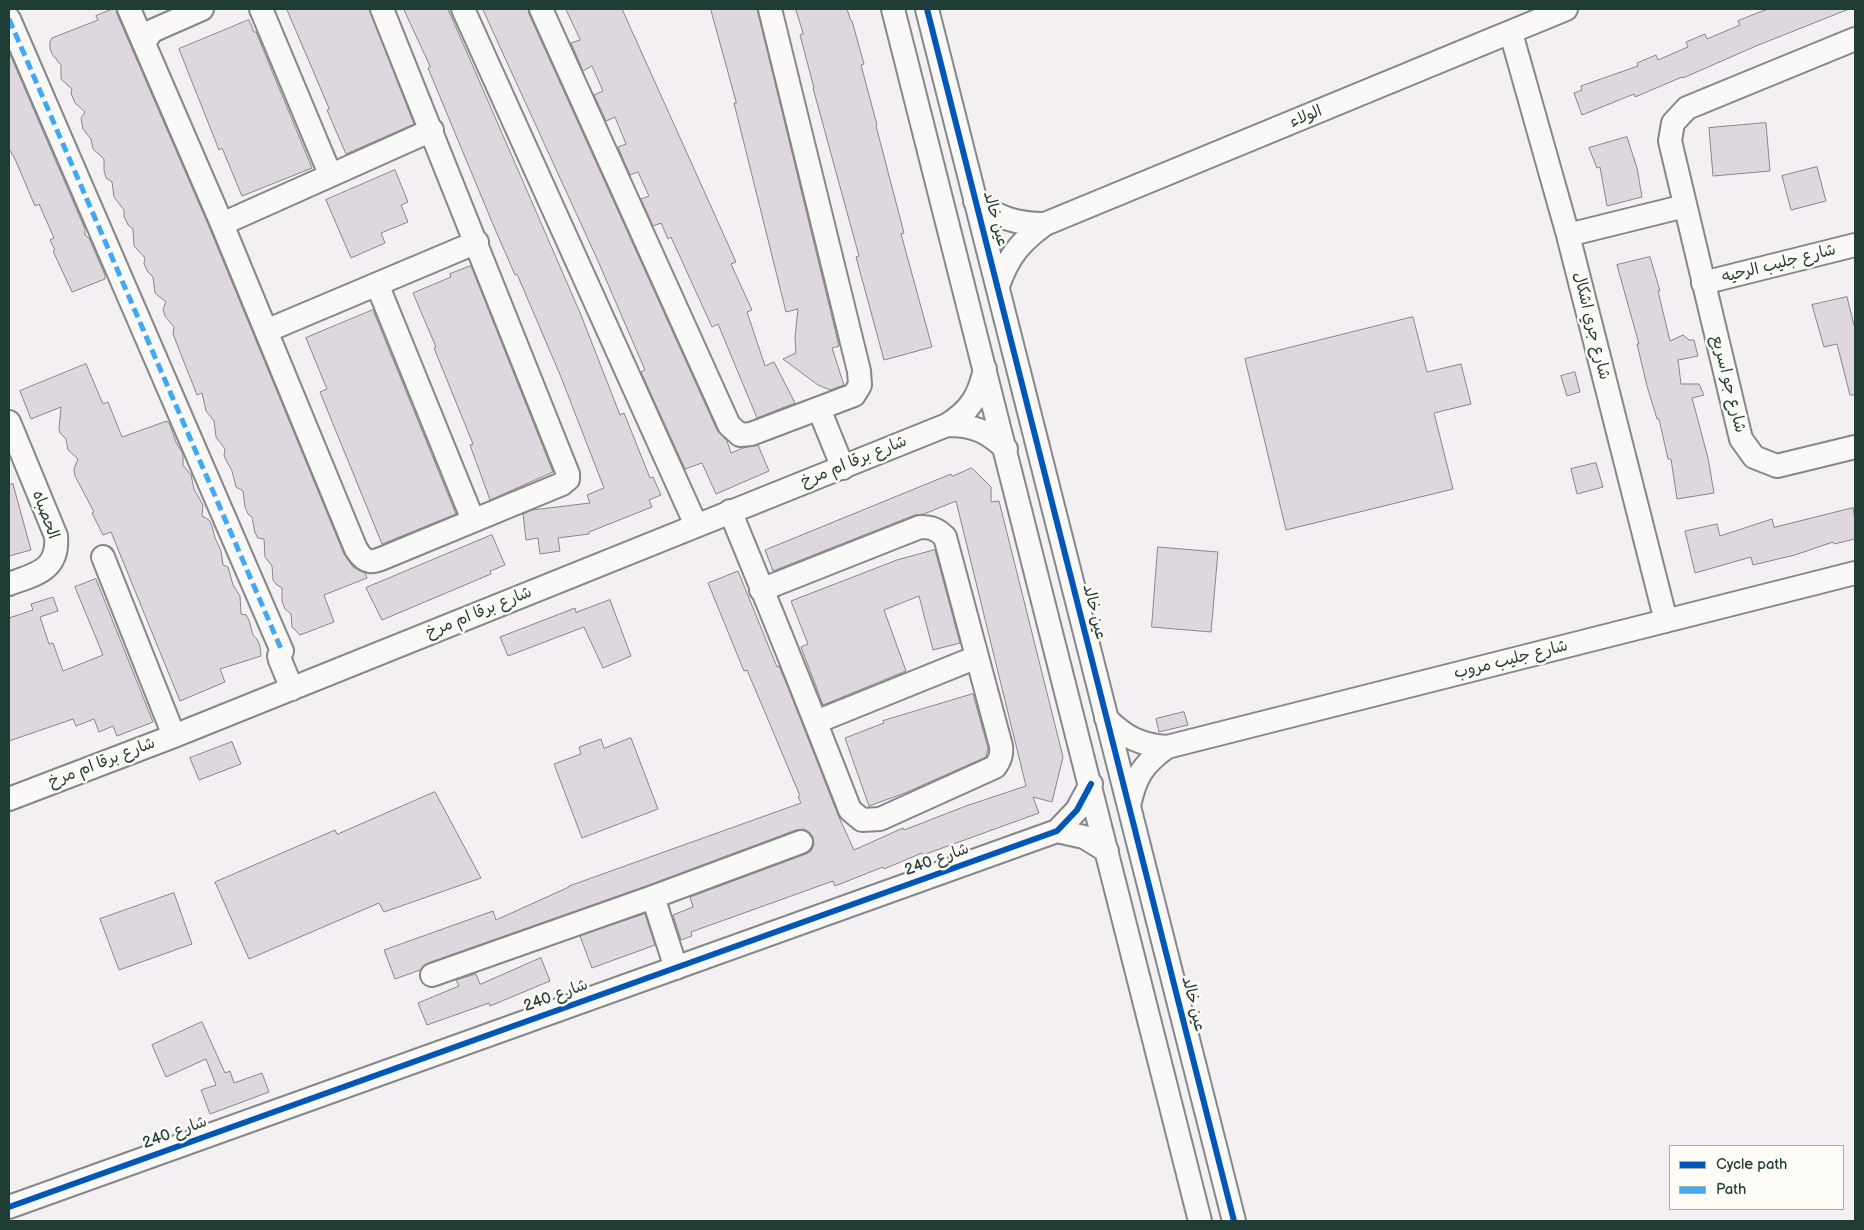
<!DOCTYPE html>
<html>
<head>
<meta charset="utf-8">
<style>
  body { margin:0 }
  #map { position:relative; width:1864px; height:1230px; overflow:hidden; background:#f3eff2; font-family:"Balsamiq Sans",sans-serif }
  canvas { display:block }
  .frame { position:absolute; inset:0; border:10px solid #1f3d34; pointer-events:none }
  .legend { position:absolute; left:1669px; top:1145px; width:175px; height:65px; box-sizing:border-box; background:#fdfcf7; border:1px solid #a4b0a9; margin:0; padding:6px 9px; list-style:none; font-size:15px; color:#1f3d34 }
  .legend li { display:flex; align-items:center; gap:10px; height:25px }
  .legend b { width:25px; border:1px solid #a4b0a9 }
</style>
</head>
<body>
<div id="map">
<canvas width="1864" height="1230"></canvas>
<div class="frame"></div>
<ul class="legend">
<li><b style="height:6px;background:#0057b8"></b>Cycle path</li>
<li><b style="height:6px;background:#3fa9f5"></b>Path</li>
</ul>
</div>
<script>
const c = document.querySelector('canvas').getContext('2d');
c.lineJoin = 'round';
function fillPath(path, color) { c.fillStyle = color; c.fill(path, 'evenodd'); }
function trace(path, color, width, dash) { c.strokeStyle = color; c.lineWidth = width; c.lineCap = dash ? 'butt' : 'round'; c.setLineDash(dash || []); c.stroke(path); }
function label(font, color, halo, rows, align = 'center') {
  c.font = font + ' "Balsamiq Sans","Playpen Sans Arabic",sans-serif'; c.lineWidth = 5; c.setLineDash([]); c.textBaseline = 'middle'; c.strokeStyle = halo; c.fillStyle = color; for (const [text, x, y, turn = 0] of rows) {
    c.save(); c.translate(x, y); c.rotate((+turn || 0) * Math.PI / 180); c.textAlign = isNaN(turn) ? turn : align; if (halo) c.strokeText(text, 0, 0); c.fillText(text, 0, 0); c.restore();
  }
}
const building = new Path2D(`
  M113 9H116L117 14 210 229 344 554 353 567 365 573 367 578 324 595 334 622 300 635 292 627 291 614 285 609 282 601V588L277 585 273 580 272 566 265 557 264 539 258 538 255 533 252 517 248 514 245 507 243 491 236 487 232 471 224 456 225 449 216 437 214 421 206 411 202 393 197 395 173 334 174 327 165 316 163 309 166 302 155 293 153 277 148 272 144 264 145 258 134 246 133 229 128 225 124 216V210L114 197 112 182 106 178 104 170V159L93 149 91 139 83 129 81 118 85 112 75 103 71 93 72 89 61 79V65L52 54 50 48V42L52 38 98 20 96 16Z
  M287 9H369L414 124 346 154 327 110 329 109Z
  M404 9H448L581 315 620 415 624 413 650 478 653 477 661 495 649 500 652 507 589 532V534L558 538 560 551 540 554 538 538 526 540 523 514 532 510 590 503 587 495 604 488 561 377 517 274 515 275 492 222 428 68 430 67Z
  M483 9H528L529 14 717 430 727 441 731 453 743 448 758 445 769 471 716 494 702 463 685 469 641 372 645 370 598 261Z
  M566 9H622L736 262 731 264 752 310 747 312 765 366 774 362 795 403 757 418 718 324 712 327 671 237 668 239 661 223 653 226 641 199 649 196 638 172 630 175 618 147 626 144 615 117 606 121 594 95 603 91 592 66 583 71 571 43 580 40Z
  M711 9H757L839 346 832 348 844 385 830 390 818 385 783 359 796 353 795 337 798 309 786 312 734 103H736Z
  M796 9H847L851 21H852L864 64 861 65 877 125 876 126 904 233 901 234 932 347 884 360 856 257 859 256 813 88H814L800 35 803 34Z
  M1768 9H1849L1756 46 1683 78 1682 77 1635 97 1634 94 1582 115 1574 93 1582 90 1581 86 1638 66 1637 63 1656 55 1658 60 1688 47 1686 42 1705 34 1707 39 1740 25 1738 21Z
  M249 20 254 32H256L312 168 242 196 222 148 219 150 179 49Z
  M9 52 85 229V235L89 238 105 275V279L72 292 53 251 55 250 50 240 54 238 39 204 35 206 15 159 9 149Z
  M1766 123 1770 171 1713 176 1709 128Z
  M1627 137 1637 168 1642 197 1607 206 1600 167 1597 168 1589 148Z
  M1817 167 1826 201 1791 210 1782 176Z
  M395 170 408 202 401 205 408 222 381 233 385 243 351 258 326 200Z
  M1650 257 1660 291H1658L1670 341 1683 335 1689 340H1694L1698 356 1678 360 1681 384H1699L1704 395 1692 398 1708 458 1714 493 1677 499 1671 459H1668L1659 419H1657L1647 386 1637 344H1639L1617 265Z
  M471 266 553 472 490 500 470 445 473 444 434 348 436 347 413 293 451 277 450 274Z
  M1847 297 1855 329V395H1850L1837 344 1824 347 1812 305Z
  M373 310 456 514 382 544 320 392 327 389 306 338Z
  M1413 317 1427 372 1461 364 1471 404 1434 413 1453 489 1286 530 1245 359Z
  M86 364 103 404 108 402 122 437 167 421 170 425 176 442 183 454V465L191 475 194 489 203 505 202 516 209 520 212 526 215 538 221 551 223 565 228 567 233 585 240 596 241 614 246 615 249 620 253 635 257 639 260 646 261 656 220 669 225 682 180 701 111 532 103 535 92 513 94 512 75 476 74 469 78 459 68 450 66 439 60 433 59 429 61 407 31 419 20 391Z
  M1575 372 1580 392 1567 396 1561 376Z
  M1596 463 1603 487 1577 494 1571 469Z
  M972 468 991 487V502L999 501 1063 757 1052 802 1033 797 1039 813 923 855 922 853 884 869 883 867 835 886 833 881 691 932 692 936 681 940 673 915 693 907 690 897 806 854 811 851 814 845 813 837 809 832 804 829 796 830 649 885 428 963 420 970 395 979 384 950 493 911 496 920 569 887V886L801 803 798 797 800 796 772 729 747 670 744 671 708 583 738 571 777 667 779 666 789 690 838 815 854 850 903 828 904 830 966 806 1026 786 956 501 924 514 915 515 773 571 765 550 951 474 952 476Z
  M13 484 31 550 9 556V485Z
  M1853 508 1855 519V539L1834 544 1833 542 1795 555 1753 565 1751 557 1695 573 1685 531 1717 524 1720 536 1772 519 1774 527Z
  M492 535 505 565 490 571 491 574 382 620 366 588Z
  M1158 547 1218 552 1211 632 1152 627Z
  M935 550 960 643 933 650 919 596 884 610 906 671 823 705 801 647 808 644 791 601 897 560Z
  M96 579 153 722 117 736 113 726 99 732 94 719 76 726 73 719 9 741V618L33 610 31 604 53 597 58 611 40 617 49 644 53 643 63 671 103 655 75 587Z
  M610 600 631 656 603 668 584 627 508 656 500 637 575 608 576 612Z
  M973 694 988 748 986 757 905 793 869 806 845 738 884 723 883 721Z
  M1184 712 1188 725 1159 732 1156 719Z
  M631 738 658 809 582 838 554 764 581 754 579 747 601 739 604 748Z
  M232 742 241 764 199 780 190 758Z
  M435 792 481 878 384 912 379 903 249 959 215 882 335 830 337 834Z
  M174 893 192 944 119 970 100 919Z
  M645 914 655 945 592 968 580 936Z
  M541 958 550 981 490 1006 489 1003 427 1025 418 1003 459 986 456 980 476 974 480 984Z
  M202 1022 225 1073 230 1071 234 1083 262 1073 269 1092 210 1114 201 1090 216 1085 206 1059 166 1077 152 1045Z`);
fillPath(building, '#ded7e0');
trace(building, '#848887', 1);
const minor = new Path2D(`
  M129 9 222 224 356 549C366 565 372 563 388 556L562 484 568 479V474L382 9
  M261 9 330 174
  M463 9 696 525
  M541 9 729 425 740 435 751 434 854 395 860 385 859 371 770 9
  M893 9 1200 1221
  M927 9 1234 1221
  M9 19 282 651 279 656 280 660 292 689
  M1511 33 1568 235 1666 621
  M1855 39 1687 108 1673 123 1670 141 1741 439 1754 457 1777 466 1855 447
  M145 41 152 31 202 9
  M975 201C999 218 1016 224 1045 224
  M222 224 432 130
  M1568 235 1685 206
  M1703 283 1855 245
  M377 284 473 520
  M998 286C1008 257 1020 242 1045 224L1566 9
  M266 331 477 242
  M819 409 843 468
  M9 422 56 536C59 571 35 574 9 584
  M947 425C974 425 987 431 1006 449
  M730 511C771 610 811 710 850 810L862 820 880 819 995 767C1000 760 1002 755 1001 746L945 537C937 529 931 527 920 527L761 590
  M103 557 174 736
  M1106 718C1124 737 1141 745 1167 747L1855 573
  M816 722 977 657
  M9 799 174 736 947 425C971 410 979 396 985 369
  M1129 806C1135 777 1143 764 1167 747
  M1057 831 1084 837 1107 851
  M653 897 801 842
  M432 975 653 897 676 968
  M9 1207 1057 831 1077 810 1091 784`);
trace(minor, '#848887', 26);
trace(minor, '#faf9f8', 22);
trace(new Path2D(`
  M9 19 282 651`), '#3fa9f5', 5, [10, 5]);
trace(new Path2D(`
  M927 9 1234 1221
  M9 1207 1057 831 1077 810 1091 784`), '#0057b8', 6);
label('16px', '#1f3d34', '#fdfcf7', [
  ["الولاء",1306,117,-22],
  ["عين خالد",995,219,75],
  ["شارع جليب الرحيه",1779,264,-14],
  ["شارع جري اشكال",1591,326,76],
  ["شارع جو اسريع",1728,384,76],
  ["شارع برقا ام مرخ",854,462,-22],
  ["الحصباه",45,515,70],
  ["عين خالد",1094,612,76],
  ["شارع برقا ام مرخ",479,613,-22],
  ["شارع جليب مروب",1511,660,-14],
  ["شارع برقا ام مرخ",102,763,-21],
  ["شارع 240",937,860,-20],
  ["شارع 240",556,996,-20],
  ["عين خالد",1193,1004,76],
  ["شارع 240",175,1133,-20]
]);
</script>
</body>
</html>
